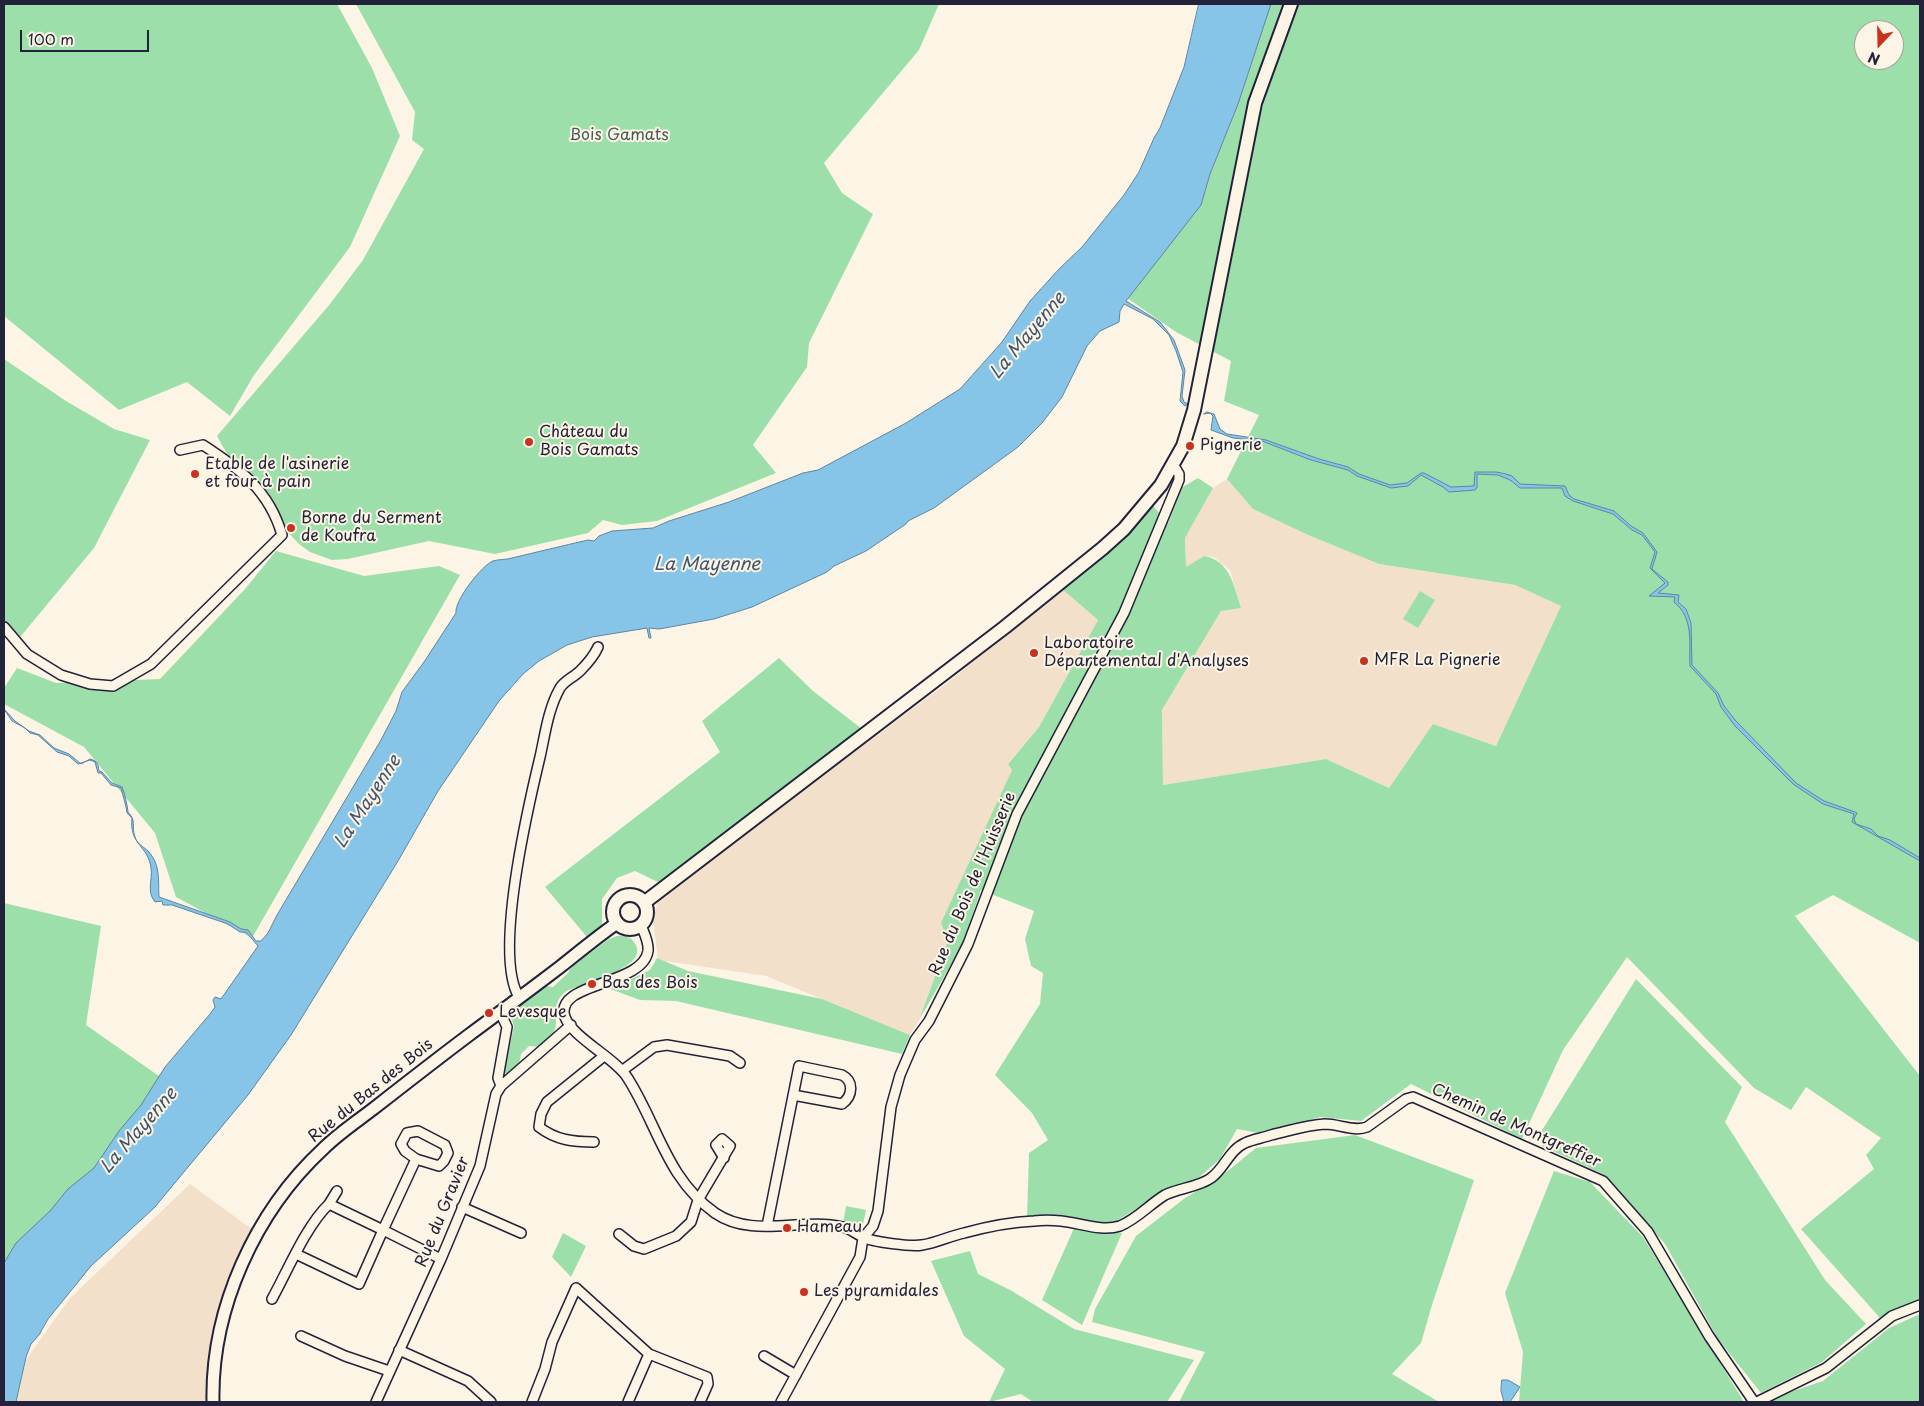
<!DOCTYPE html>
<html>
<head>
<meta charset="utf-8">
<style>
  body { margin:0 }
  #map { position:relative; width:1924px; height:1406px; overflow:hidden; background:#fcf5e5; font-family:"Playpen Sans",sans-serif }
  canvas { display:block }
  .frame { position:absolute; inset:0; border:5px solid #22223b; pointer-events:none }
  .north { position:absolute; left:1854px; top:20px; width:50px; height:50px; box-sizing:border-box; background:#fcf5e5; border:1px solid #a5a1a1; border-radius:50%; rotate:201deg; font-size:14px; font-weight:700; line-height:20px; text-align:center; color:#22223b }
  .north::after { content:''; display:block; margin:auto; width:18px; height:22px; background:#c8321e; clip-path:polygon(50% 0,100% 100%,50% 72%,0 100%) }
  .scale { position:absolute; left:20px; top:30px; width:129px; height:22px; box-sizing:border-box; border:2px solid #22223b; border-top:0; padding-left:6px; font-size:15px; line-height:18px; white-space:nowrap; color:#22223b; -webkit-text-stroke:4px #fcf5e5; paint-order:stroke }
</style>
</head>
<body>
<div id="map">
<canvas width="1924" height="1406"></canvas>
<div class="frame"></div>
<div class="north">N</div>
<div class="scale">100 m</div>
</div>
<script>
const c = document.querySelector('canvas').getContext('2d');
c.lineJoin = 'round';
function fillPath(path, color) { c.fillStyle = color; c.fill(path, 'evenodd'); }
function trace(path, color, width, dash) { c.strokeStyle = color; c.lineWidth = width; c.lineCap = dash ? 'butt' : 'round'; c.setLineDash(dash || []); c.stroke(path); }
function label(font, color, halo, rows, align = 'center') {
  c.font = font + ' "Playpen Sans",sans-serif'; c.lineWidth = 4; c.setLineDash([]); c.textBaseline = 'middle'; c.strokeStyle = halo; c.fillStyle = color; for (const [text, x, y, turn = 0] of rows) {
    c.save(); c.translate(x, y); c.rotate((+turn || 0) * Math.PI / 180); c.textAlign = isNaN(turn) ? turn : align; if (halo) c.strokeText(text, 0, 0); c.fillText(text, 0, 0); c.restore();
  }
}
fillPath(new Path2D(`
  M1227 479 1253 509 1308 535 1379 564 1515 585 1561 606 1496 746 1433 724 1389 788 1326 759 1163 785 1162 710 1221 611 1241 608 1230 570 1214 557 1204 556 1186 568 1185 538 1213 488Z
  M1062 589 1098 620 1039 727 1008 763 1012 770 919 1020 910 1035 766 976 658 960 653 920 658 899 947 683Z
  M190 1184 253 1230 230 1297 210 1402H17L25 1361 70 1298Z`), '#f3e0cb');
fillPath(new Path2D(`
  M4 4H337L372 68 400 136 350 247 254 375 230 416 187 382 119 410 4 316Z
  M356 4H939L919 50 824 163 842 193 873 214 809 343 807 367 753 445 776 473 657 521 622 525 603 520 588 533 495 554 429 541 348 559 332 560 310 552 299 544 286 530 264 489 250 473 227 454 217 436 330 304 363 260 424 149 412 140 415 112Z
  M1271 4H1920V943L1833 895 1795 916 1920 1076V1300L1880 1318 1801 1229 1874 1169 1866 1155 1881 1138 1806 1087 1791 1110 1754 1088 1627 957 1563 1050 1522 1139 1411 1084 1361 1121 1320 1117 1264 1134 1237 1129 1220 1159 1197 1179 1167 1189 1112 1224 1027 1218 1029 1153 1048 1140 1032 1113 995 1075 1040 1004 1043 973 1031 966 1025 939 1034 911 981 890 961 947 919 1020 948 941 941 923 1012 770 1008 764 1039 727 1098 620 1062 589 1153 506 1168 523 1181 488 1198 478 1213 488 1185 538 1186 567 1204 556C1230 560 1234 586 1241 608L1221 611 1162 710 1163 785 1326 759 1389 788 1433 724 1496 746 1561 606 1515 585 1379 564 1308 535 1253 509 1227 479 1259 415 1224 401 1231 361 1176 332 1127 298 1201 205 1210 174 1238 104ZM1864 30H1894V60H1864Z
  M4 359 66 401 114 429 150 440 94 548 16 642 4 622Z
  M276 551 364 576 439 566 460 575 252 938 176 897 155 833 84 747 4 704V688L17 668 56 683 160 679 245 589Z
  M1420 591 1435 600 1418 628 1403 619Z
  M779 658 813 691 862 729 662 884 635 871 617 878 602 899V927L587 937 545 887 720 752 702 721Z
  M4 903 101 926 86 1025 166 1081 89 1183 4 1261Z
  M617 936C624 936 630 936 634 942 654 969 576 983 564 993 550 1006 559 1017 555 1029 553 1036 545 1042 540 1047L529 1046 521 1054 519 1065 506 1074 504 1072 514 1026 510 1014 546 986 553 987 568 973 571 967 609 939Z
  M657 958 688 971 822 999 910 1035 902 1054 676 1001 640 1000 610 989 650 970Z
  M1636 979 1742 1087 1725 1122 1825 1280 1866 1324 1822 1362 1761 1393 1718 1339 1665 1244 1605 1175 1542 1146 1541 1132Z
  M1355 1135 1474 1180 1432 1305 1421 1343 1392 1374 1439 1402H1179L1205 1352 1092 1322 1095 1309 1136 1236 1185 1198 1219 1178 1256 1148Z
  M1554 1171 1590 1182 1643 1237 1744 1402H1519L1523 1352 1505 1293Z
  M846 1206 866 1210 862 1229 843 1224Z
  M1075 1226 1122 1233 1082 1325 1042 1300Z
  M563 1233 586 1246 571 1277 552 1257Z
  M970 1251 978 1274 1012 1291 1074 1329 1194 1360 1167 1402H1033L1021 1394 989 1402 1005 1369 964 1336 931 1261Z
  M1920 1314V1402H1761L1823 1381 1889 1328Z`), '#9ddfaa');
const water = new Path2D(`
  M1199 4H1271L1238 104 1210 174 1201 205 1126 301 1160 322 1174 340 1185 370 1182 396 1184 402 1188 404 1185 406 1180 401 1183 372 1176 351 1169 335 1153 319 1124 304 1120 311 1119 322 1100 331 1087 346 1062 397 1042 423 1018 447 934 508 908 521 906 524 866 551 834 566 827 572 752 607 714 619 659 629 649 628 651 638H649L647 628 592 637 567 645 539 661 523 674 499 701 438 791 398 861 291 1035 248 1095 154 1208 91 1266 48 1319 39 1335 31 1344 26 1357 16 1402H4V1263L16 1243 50 1211 68 1189 94 1168 119 1131 141 1105 165 1067 210 1014 215 1007 213 1000 215 997 221 999 258 946 246 932H240L228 924 172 905H163L162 901 155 902C146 891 153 880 151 868 148 845 129 845 132 818L127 813C126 804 123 797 121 788L111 785 101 773H98L95 762 90 760 78 764 69 756 57 752 38 735 30 733 25 728 12 721 4 709 15 721 29 731 40 735 54 748 69 754 81 764 90 759C98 761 98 764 99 771L102 772 112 783 122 787C125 795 127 803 128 812 137 821 131 826 135 837 137 844 144 847 148 851 161 865 158 880 159 897L230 922 241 929 248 930 256 941H261L268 933 277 915 381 740 396 711 402 692 424 662 456 613C454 601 482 565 493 561 499 559 506 560 512 558 537 552 562 546 588 540L594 541 599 536 612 531 653 528 669 521 729 502 803 473 818 470 906 423 960 389 1002 342 1030 301 1059 269 1082 247 1124 195 1139 172 1154 138 1160 128 1184 67Z
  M1207 412 1214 414 1220 429 1227 434 1266 440 1319 459 1348 467 1359 474 1390 485 1407 483 1421 473H1424L1451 487 1474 486 1475 472H1496L1506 474 1512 476 1520 484 1565 486 1569 495 1574 499 1614 511 1631 526 1643 533 1657 552 1652 569 1668 582V585L1658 593 1679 595 1678 602 1686 609 1691 623 1692 665 1718 693 1724 706 1736 721 1796 783 1824 801 1855 812 1857 813 1854 819 1856 824 1871 829 1878 836 1890 840 1920 858V861L1852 822 1854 814 1823 804 1793 784 1735 726 1721 707 1716 694 1690 666C1689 642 1694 618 1674 602L1675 597 1649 596 1665 583 1650 568 1655 552 1642 535 1632 530 1613 514 1573 501 1565 496 1562 488H1520L1510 480 1498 475 1477 474V488L1475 490 1449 492 1443 487 1421 475 1408 486 1391 488 1357 476 1348 470 1311 460 1262 441 1233 438 1211 430 1213 416 1210 413 1204 414Z
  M1502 1380H1508L1520 1387 1510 1402H1504L1501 1391Z`);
fillPath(water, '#86c5e7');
trace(water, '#5e84a2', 1);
const minor = new Path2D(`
  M4 627 27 654 61 675 90 684 113 686 151 664 282 535C269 490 240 469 203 445L180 450
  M641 925C644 933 649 942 648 951 643 986 553 982 565 1017 572 1037 615 1058 627 1077 658 1125 666 1178 715 1213 753 1239 801 1217 843 1227 851 1229 856 1234 863 1237 872 1242 912 1247 922 1245 936 1243 950 1236 964 1233 986 1227 1010 1222 1034 1221 1042 1220 1052 1220 1061 1221 1080 1223 1102 1232 1120 1226 1137 1219 1150 1204 1165 1195 1179 1188 1199 1187 1211 1178 1225 1168 1229 1150 1245 1143 1253 1139 1263 1138 1271 1135 1289 1131 1306 1125 1325 1124 1339 1124 1354 1132 1367 1127L1406 1099 1413 1097 1603 1181 1648 1232 1709 1336 1754 1402
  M519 997C493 955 528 807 540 757 545 735 548 709 560 688 564 681 574 677 580 671 587 664 594 656 598 647
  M500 1012 507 1027 498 1078 501 1086
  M623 1070 654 1047 667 1045 730 1056 740 1063
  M594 1142C573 1142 556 1140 539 1127L541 1114 547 1102 604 1056
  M329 1204 337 1191
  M462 1207 521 1233
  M767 1226 799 1066 842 1075C854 1081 853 1096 842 1104L793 1095
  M619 1234 634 1246 644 1249 676 1236 691 1222 698 1200 730 1146 722 1139 716 1145 724 1158
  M296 1254 359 1284 383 1230 441 1259
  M272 1299C288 1270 306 1226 329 1204L383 1230 416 1159 439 1166 444 1161 448 1153 445 1145 418 1131 407 1133 401 1144 405 1151 416 1159
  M301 1336 345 1356 389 1371
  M399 1350 468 1381 491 1402
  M764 1356 796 1375
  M376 1402 441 1259 480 1166 496 1094 501 1086 571 1025
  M532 1402 545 1369 552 1342 576 1288 649 1354 707 1377 708 1384 700 1402
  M628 1402 649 1354
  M781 1402 860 1257 863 1238 873 1226 878 1211 891 1107 900 1075 915 1040 929 1021 968 944 1017 814 1124 613 1179 480V474L1173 464
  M1757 1402 1826 1368 1892 1316 1920 1305`);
const tertiary = new Path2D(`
  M213 1402C211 1309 255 1212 323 1149 338 1134 356 1122 373 1109 405 1084 437 1059 469 1035 500 1012 530 990 560 967 579 952 597 937 617 923`);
const secondary = new Path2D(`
  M613 912a17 17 0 1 1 34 0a17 17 0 1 1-34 0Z
  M645 902 1005 627 1103 548 1124 529 1161 485 1183 446 1194 410 1255 103 1291 4`);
trace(minor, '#22223b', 12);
trace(tertiary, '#22223b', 15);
trace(secondary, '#22223b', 16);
trace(minor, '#fcf5e5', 9);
trace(tertiary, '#fcf5e5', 11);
trace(secondary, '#fcf5e5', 12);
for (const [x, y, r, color] of [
  [529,442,5,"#c8321e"],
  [1190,446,5,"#c8321e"],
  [195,474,5,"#c8321e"],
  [291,528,5,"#c8321e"],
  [1034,653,5,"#c8321e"],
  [1364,661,5,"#c8321e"],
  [592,984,5,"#c8321e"],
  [489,1013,5,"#c8321e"],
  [787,1228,5,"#c8321e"],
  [804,1292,5,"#c8321e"]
]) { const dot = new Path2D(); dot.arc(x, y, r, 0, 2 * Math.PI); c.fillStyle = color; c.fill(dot); trace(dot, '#fcf5e5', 2); }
label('16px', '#475b5c', '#fcf5e5', [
  ["Bois Gamats",619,136]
]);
label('16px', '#22223b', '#fcf5e5', [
  ["Château du",539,433],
  ["Bois Gamats",539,451],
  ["Pignerie",1200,446],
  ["Etable de l'asinerie",205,465],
  ["et four à pain",205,483],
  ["Borne du Serment",301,519],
  ["de Koufra",301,537],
  ["Laboratoire",1044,644],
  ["Départemental d'Analyses",1044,662],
  ["MFR La Pignerie",1374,661],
  ["Bas des Bois",602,984],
  ["Levesque",499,1013],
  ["Hameau",797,1228],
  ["Les pyramidales",814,1292]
], 'left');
label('16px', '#22223b', '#fcf5e5', [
  ["Rue du Bois de l'Huisserie",973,884,-67],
  ["Rue du Bas des Bois",371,1091,-39],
  ["Chemin de Montgreffier",1516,1126,24],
  ["Rue du Gravier",443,1212,-68]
]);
label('italic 18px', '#40536f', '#fcf5e5', [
  ["La Mayenne",1028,336,-50],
  ["La Mayenne",707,565],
  ["La Mayenne",368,802,-57],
  ["La Mayenne",139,1131,-49]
]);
</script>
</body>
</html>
